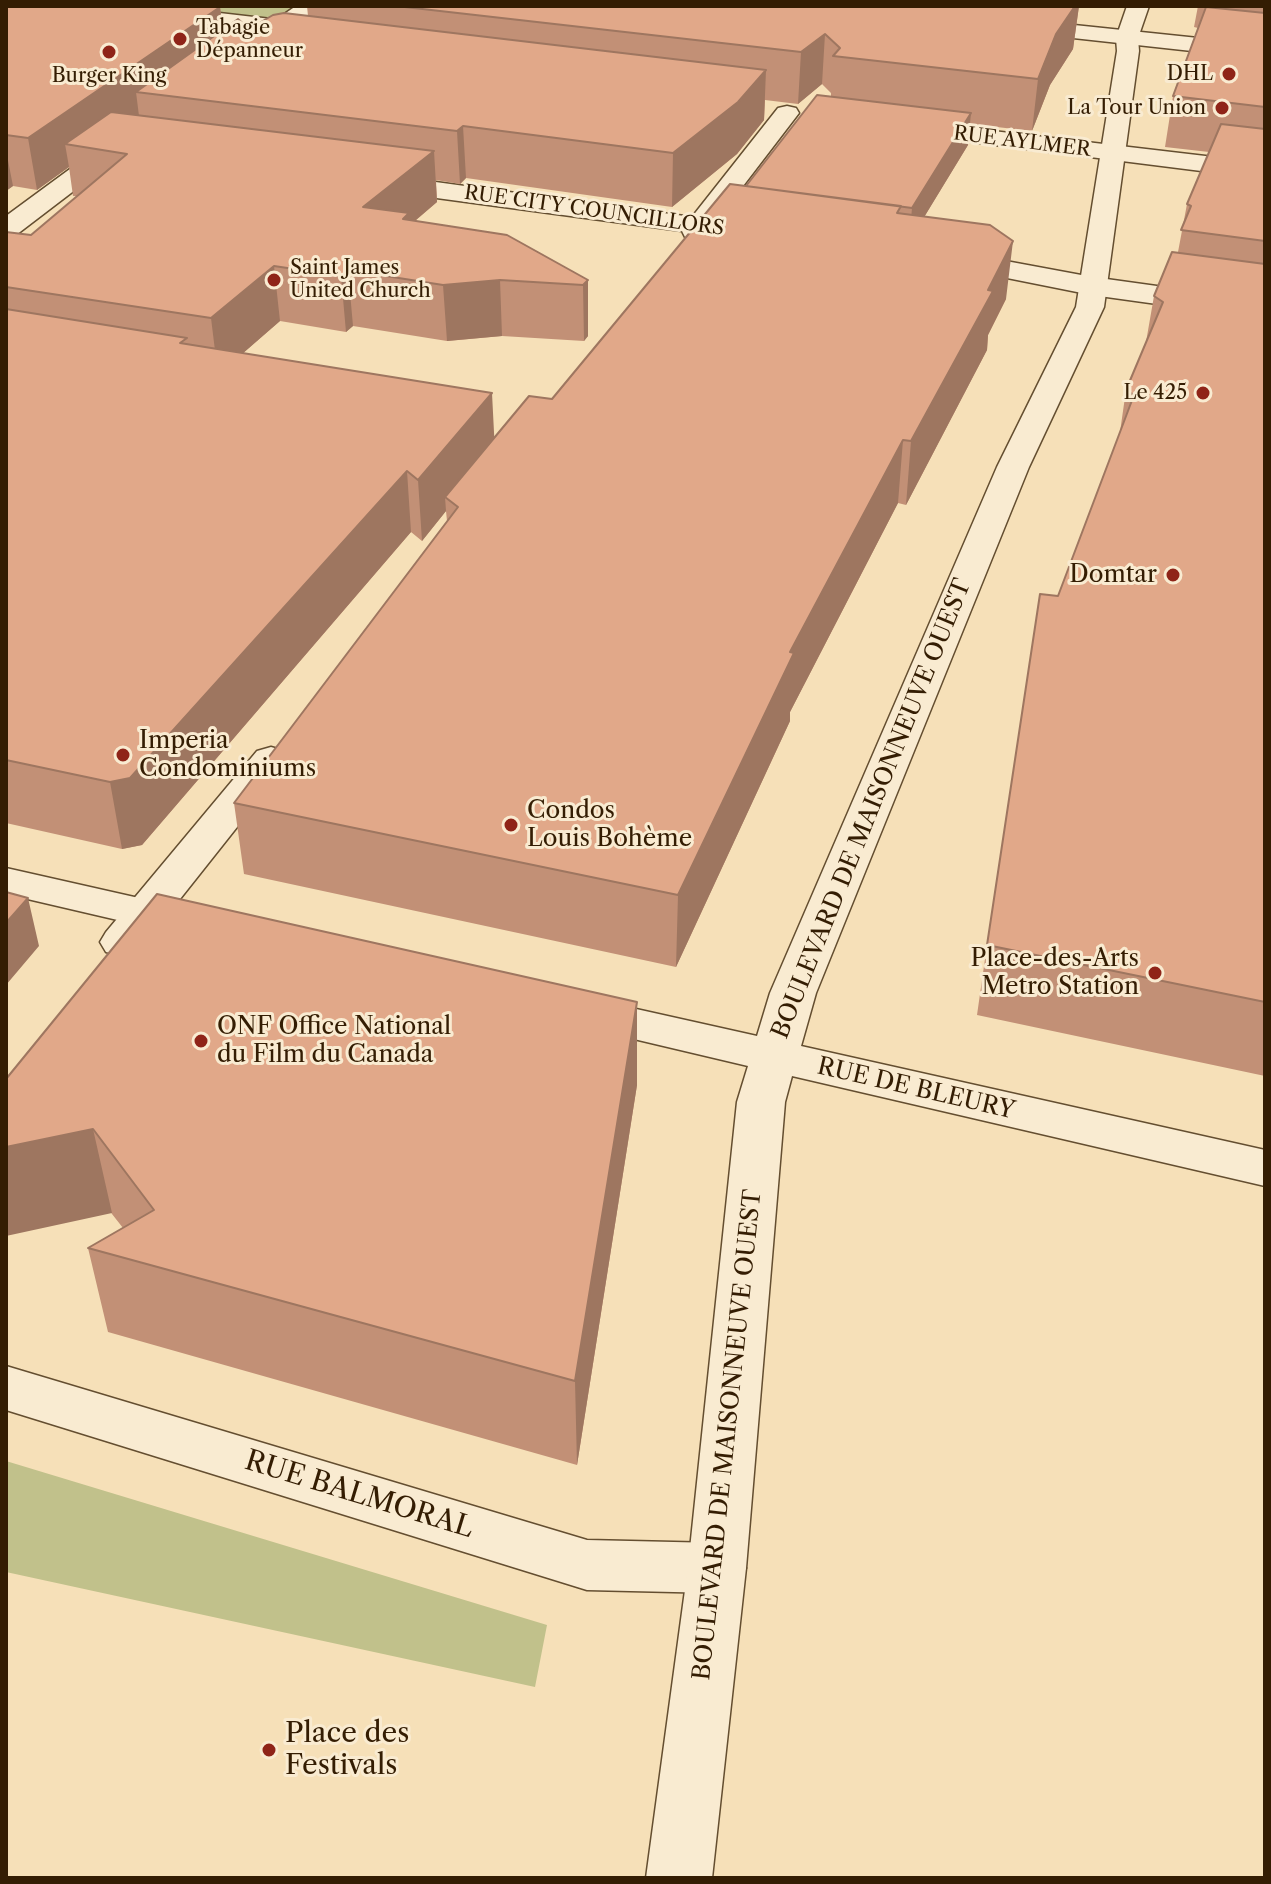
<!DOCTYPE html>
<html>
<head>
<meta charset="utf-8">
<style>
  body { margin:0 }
  #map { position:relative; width:1271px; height:1884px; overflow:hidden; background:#f6e0b8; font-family:"Libre Caslon Text",serif }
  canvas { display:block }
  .frame { position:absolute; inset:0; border:8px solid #341d03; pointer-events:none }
</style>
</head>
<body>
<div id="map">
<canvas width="1271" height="1884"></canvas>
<div class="frame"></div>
</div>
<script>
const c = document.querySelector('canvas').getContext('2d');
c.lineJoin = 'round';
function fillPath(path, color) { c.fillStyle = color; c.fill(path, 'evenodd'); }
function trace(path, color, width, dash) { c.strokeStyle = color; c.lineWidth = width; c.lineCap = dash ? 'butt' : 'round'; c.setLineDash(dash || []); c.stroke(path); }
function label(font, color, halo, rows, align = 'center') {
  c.font = font + ' "Libre Caslon Text",serif'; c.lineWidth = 6; c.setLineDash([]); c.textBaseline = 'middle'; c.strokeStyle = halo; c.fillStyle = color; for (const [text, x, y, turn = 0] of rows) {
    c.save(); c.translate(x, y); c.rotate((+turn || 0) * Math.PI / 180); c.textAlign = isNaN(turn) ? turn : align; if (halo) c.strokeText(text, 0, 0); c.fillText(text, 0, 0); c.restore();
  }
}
fillPath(new Path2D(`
  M141 6H297L285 15 269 19Z
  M6 1461 547 1625 535 1687 6 1572Z`), '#c1c18b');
const minor = new Path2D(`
  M93 6H159L280 20 291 27 280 34 104 12Z
  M1017 19 1265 45V59L1009 31 1006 26Z
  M787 106 796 108 799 113 717 220 735 223 738 229 735 235C727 237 692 238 685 237L682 231 377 190 368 187 364 182 368 177 377 174 692 217 778 108Z
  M908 121 1265 163V179L899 133 896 128 899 123Z
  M952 251 1092 277 1265 301V319L1092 295 942 265 938 259 942 253Z
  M271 747 285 751 291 759 138 952 122 956 106 952 100 942 106 932 257 751Z
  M6 1366 587 1540 717 1543 738 1550 746 1568 738 1586 717 1593 587 1590 6 1410Z`);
const tertiary = new Path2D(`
  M296 6H321L258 53H242L239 48 242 43Z
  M1127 6H1149L1138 38 1139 51 1104 307 1029 467 816 993 801 1046 1265 1150V1186L792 1076 785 1102 746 1568 712 1878H646L688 1568 737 1102 748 1066 562 1022 555 1011 562 1000 578 996 757 1036 770 993 997 467 1076 307 1117 51 1116 38Z
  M117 139 126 141 129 146 126 151 16 235 6 237V216L108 141Z
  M6 868 214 915 221 925 214 935 199 939 6 894Z`);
trace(minor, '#644e30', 3);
trace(tertiary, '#644e30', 3);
fillPath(minor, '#f9ebd1');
fillPath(tertiary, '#f9ebd1');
fillPath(new Path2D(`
  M6 6 220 7 223 30 249 29 308 16 307 6H1079L1073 49 1050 85 1032 131 970 124 968 145 924 217 1006 299 988 335 987 350 906 505 898 503 790 712V721L676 967 244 874 234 803 447 521 446 511 422 541 411 532 142 845 122 849 6 823V232L31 235 77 196H73L69 167 37 190 13 186 6 191ZM822 84 831 93V97L746 186 552 399 494 438 243 353 280 321 346 332 353 326 447 341 502 336 584 341 588 336V280L415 221 437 202 436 180 460 184 466 178 672 207 737 154 764 120 765 100 798 104Z
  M1198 6H1265V1076L977 1015 987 945 1058 596 1120 432 1126 390 1146 342 1154 296 1178 252 1187 204 1209 152 1165 147 1173 96 1198 28 1194 27Z
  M6 1079 637 1085 577 1465 108 1332 88 1248 123 1228Z`), '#c29076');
fillPath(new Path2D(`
  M1075 6H1079L1073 49 1050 85 1032 131 1038 79 1056 34Z
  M220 7 226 53 136 92 139 116 65 144 69 167 37 190 28 138Z
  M825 34 822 84 798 104 801 52Z
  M766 70 764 120 737 154 672 207 673 153Z
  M971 113 968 145 909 242 912 208Z
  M463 126 466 178 460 184 457 131Z
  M6 150 13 186 6 191Z
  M434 151 437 202 410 225 363 207Z
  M1013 241 1006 299 988 335 987 350 906 505 911 441Z
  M274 266 280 321 218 375 211 318Z
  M348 270 353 326 346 332 341 276Z
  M500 280 502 336 447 341 443 285Z
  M588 280V336L584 341 583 285Z
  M492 393 495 452 445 497 446 511 422 541 418 480Z
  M903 440 898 503 790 712V721L676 967 678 895 790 652Z
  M407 471 411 532 142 845 122 849 110 782Z
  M28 898 39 946 6 985V923Z
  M637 1002V1085L577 1465 575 1381Z
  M93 1129 112 1213 6 1236V1147Z`), '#9e7660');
const building = new Path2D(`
  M6 6H219L220 7 28 138 6 135Z
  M396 6H1075L1056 34 1038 79 833 56 840 48 825 34 801 52Z
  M1206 7 1265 13V107L1173 96Z
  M284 13 766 70 738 102 673 153 463 126 457 131 136 92 238 19 249 29 273 15Z
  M817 95 971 113 912 208 746 186Z
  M111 112 434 151 363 207 409 213 403 219 507 235 588 280 583 285 500 280 443 285 348 270 341 276 274 266 211 318 6 287V232L31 235 127 154 65 144Z
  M1221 124 1265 129V241L1181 230 1191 206 1187 204Z
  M730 184 901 206 897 213 990 225 1013 241 988 290 993 291 911 441 903 440 790 652 794 653 678 895 234 803 458 507 445 497 529 396 552 399Z
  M1172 252 1265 264V1002L987 945 1040 594 1058 596 1134 395 1126 390 1163 302 1154 296Z
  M6 309 187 338 180 343 492 393 418 480 407 471 130 778 110 782 6 760Z
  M6 892 28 898 6 923Z
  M157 894 637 1002 575 1381 88 1248 154 1210 93 1129 6 1147V1079Z`);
fillPath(building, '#e1a889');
trace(building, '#9e7660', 2);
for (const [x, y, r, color] of [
  [180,39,8,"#8f2418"],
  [109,52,8,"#8f2418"],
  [1229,74,8,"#8f2418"],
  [1222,108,8,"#8f2418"],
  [274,280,8,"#8f2418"],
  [1203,393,8,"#8f2418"],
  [1173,575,8,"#8f2418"],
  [123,755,8,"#8f2418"],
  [511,825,8,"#8f2418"],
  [1155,973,8,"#8f2418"],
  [201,1041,8,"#8f2418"],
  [269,1750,8,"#8f2418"]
]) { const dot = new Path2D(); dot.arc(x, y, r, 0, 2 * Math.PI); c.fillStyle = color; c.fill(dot); trace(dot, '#f9ebd1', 3); }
label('20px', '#341d03', '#f9ebd1', [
  ["Tabagie",196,28,"left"],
  ["Dépanneur",196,51,"left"],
  ["DHL",1213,74],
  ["Burger King",109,76,"center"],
  ["La Tour Union",1206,108],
  ["Saint James",290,268,"left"],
  ["United Church",290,291,"left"],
  ["Le 425",1187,393]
], 'right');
label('20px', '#341d03', '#f9ebd1', [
  ["RUE AYLMER",1022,142,7],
  ["RUE CITY COUNCILLORS",594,211,8]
]);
label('24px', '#341d03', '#f9ebd1', [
  ["Domtar",1157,575,"right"],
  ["Imperia",139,741],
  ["Condominiums",139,769],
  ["Condos",527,811],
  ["Louis Bohème",527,839],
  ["Place-des-Arts",1139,959,"right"],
  ["Metro Station",1139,987,"right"],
  ["ONF Office National",217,1027],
  ["du Film du Canada",217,1055]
], 'left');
label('24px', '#341d03', '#f9ebd1', [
  ["BOULEVARD DE MAISONNEUVE OUEST",872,809,-68],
  ["RUE DE BLEURY",916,1089,13],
  ["BOULEVARD DE MAISONNEUVE OUEST",728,1435,-84]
]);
label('28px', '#341d03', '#f9ebd1', [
  ["RUE BALMORAL",359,1495,17]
]);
label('28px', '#341d03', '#f9ebd1', [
  ["Place des",285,1734],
  ["Festivals",285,1766]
], 'left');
</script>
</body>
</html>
